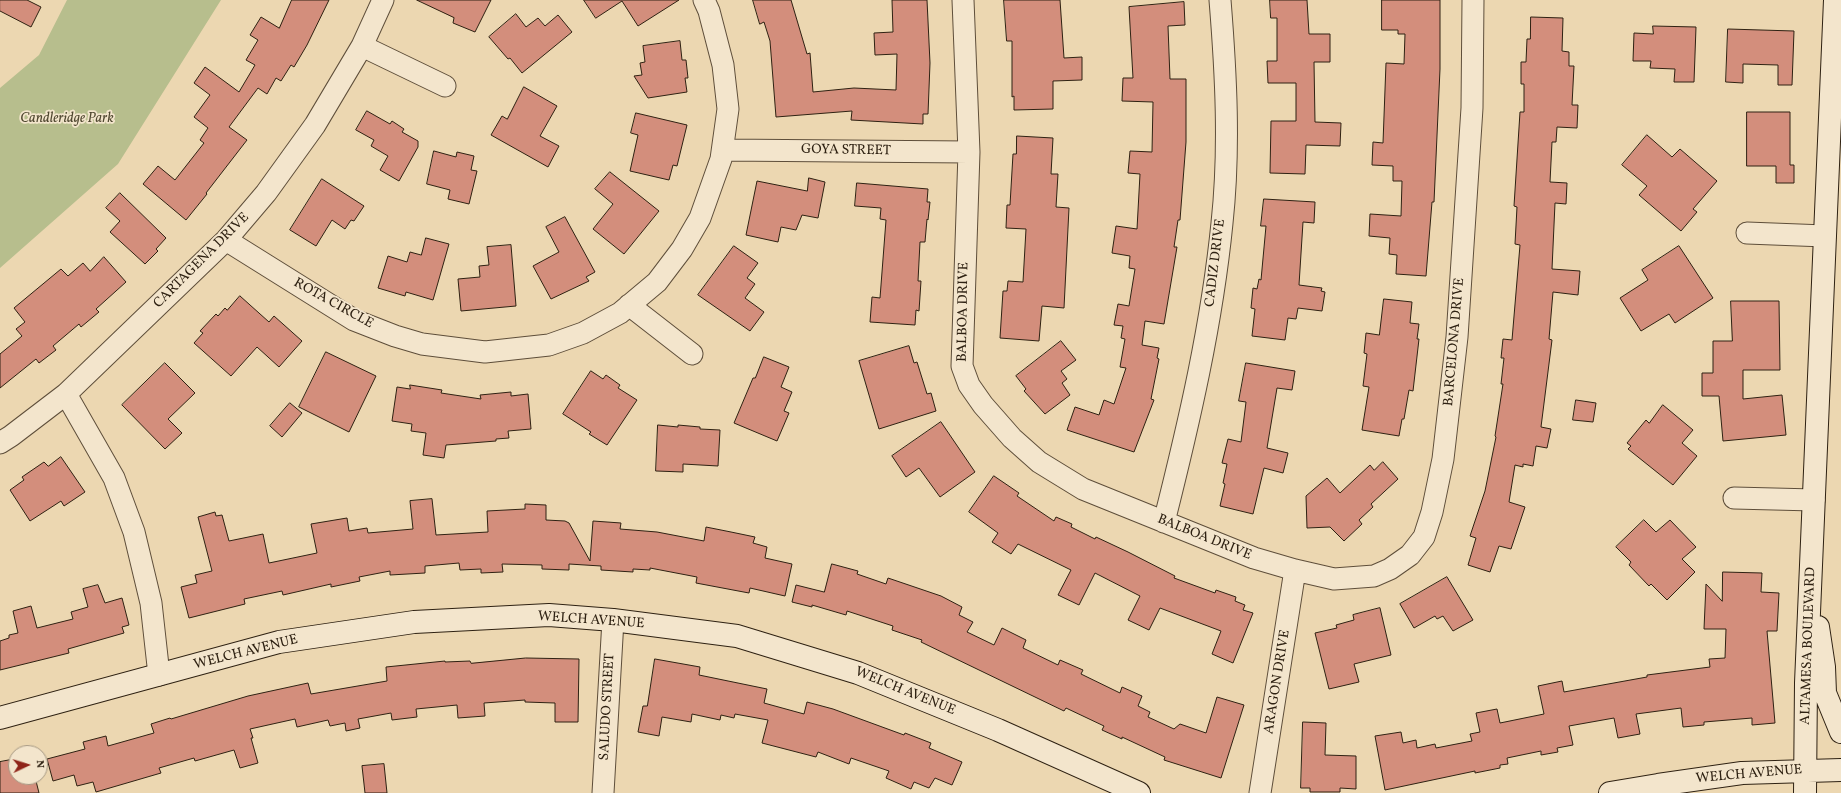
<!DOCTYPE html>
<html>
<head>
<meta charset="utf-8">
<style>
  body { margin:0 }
  #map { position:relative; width:1841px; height:793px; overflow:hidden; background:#ecd7b1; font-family:Vollkorn,serif }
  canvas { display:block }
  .north { position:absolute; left:8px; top:745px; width:40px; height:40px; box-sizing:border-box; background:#f3e5cc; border:1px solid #a49782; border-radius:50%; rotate:86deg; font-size:11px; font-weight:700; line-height:16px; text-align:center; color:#2e2112 }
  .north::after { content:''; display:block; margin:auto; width:14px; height:18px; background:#8f2418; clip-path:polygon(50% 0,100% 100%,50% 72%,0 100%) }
</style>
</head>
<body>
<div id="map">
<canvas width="1841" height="793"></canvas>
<div class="north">N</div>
</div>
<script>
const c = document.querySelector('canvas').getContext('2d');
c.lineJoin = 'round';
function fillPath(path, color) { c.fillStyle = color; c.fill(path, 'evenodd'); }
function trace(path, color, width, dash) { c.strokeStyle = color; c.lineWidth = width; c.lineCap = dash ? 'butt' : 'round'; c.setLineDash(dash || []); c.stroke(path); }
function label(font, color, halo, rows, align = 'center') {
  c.font = font + ' Vollkorn,serif'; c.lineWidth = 3.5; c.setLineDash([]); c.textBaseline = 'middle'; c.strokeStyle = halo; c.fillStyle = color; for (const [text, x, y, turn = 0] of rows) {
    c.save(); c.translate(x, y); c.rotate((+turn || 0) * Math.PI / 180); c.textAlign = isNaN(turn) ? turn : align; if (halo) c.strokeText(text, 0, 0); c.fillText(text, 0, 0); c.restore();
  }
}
fillPath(new Path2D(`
  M67 0H221L118 164 0 268V88L39 55Z`), '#b7be8d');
const building = new Path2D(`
  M0 0H27L41 7 31 27 0 11Z
  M292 0H329L307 45 294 67 291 65 281 81 276 78 267 94 258 88 229 127 247 140 206 193 207 194 186 220 143 184 158 166 175 180 204 143 200 140 208 128 194 117 210 95 194 83 205 67 239 92 255 65 246 60 258 40 250 35 261 17 279 28Z
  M417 0H491L475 32 453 23 454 18Z
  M584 0H679L638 26 622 1 596 18Z
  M753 0H791L807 54 810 53 813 92 854 88 896 90 897 54 875 55 874 33 893 32 892 0H927L930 63 928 114H923V124L851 120 852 111 776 117 770 41 764 22 760 24Z
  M1004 0H1060L1064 58 1082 57V80L1053 81V109L1014 110V96L1012 97V41H1007Z
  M1270 0H1307L1309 34H1330V62H1314L1315 122 1341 123 1340 146 1306 145 1305 174 1270 173 1271 121H1296V83H1268L1267 61H1277V18H1271Z
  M1382 0H1440V69L1434 202H1432L1426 276 1396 274 1397 255 1389 254 1390 238 1369 236 1370 214 1401 216 1402 181H1393V166L1372 165 1373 142 1383 143 1386 63 1404 64 1405 34H1398V30H1382Z
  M1184 2 1185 25 1168 26 1170 79H1186V142L1180 220H1178L1174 247H1177L1164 324 1145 321 1142 345 1159 348 1157 358 1159 359 1151 399 1154 400 1134 452 1067 430 1075 407 1099 415 1104 400 1114 404 1126 368 1120 367 1125 339 1121 338 1123 326 1114 325 1118 304 1129 306 1135 269 1129 268 1130 256 1112 253 1116 226 1137 229 1140 174 1128 173 1130 151 1152 152 1153 102 1122 101 1123 78H1133L1129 7Z
  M516 14 526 27 538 18 545 26 558 15 572 32 522 73 510 58 508 59 489 37Z
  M1531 17 1563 18 1562 51 1569 52V66H1574L1572 105H1578L1577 128 1557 127 1556 142H1552L1550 182 1567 183 1566 204 1555 203 1552 269 1580 271 1578 295 1553 292 1549 339 1552 340 1541 427 1551 429 1547 448 1536 446 1533 466 1523 464V467L1515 465 1509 502 1525 507 1511 549 1499 546 1490 572 1468 565 1476 538 1470 536 1485 491 1496 437 1495 436 1503 384H1501L1504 358H1501L1503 339 1512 340 1520 245 1515 244 1517 207 1514 206 1520 112H1524V84H1521V62H1526L1527 39H1530Z
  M1653 26 1696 27 1694 82H1674L1675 69 1650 68 1651 61H1633L1634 33 1653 34Z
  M1728 29 1794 31 1792 85H1778V65L1743 64V83L1726 82Z
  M680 41 682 60H686L688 78H685L687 92 648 98 634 76 642 75 640 63 645 62 643 46Z
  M524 87 557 106 540 136 559 146 548 167 491 135 502 116 507 119Z
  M367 111 390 124 392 121 404 129 402 132 418 141V147L399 181 380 170 388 156 371 146 374 140 356 130Z
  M1747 112H1790V165H1794V183H1776V166H1747Z
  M636 113 687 125 677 166 673 165 669 180 630 171 638 135 631 133Z
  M1647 135 1672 157 1680 149 1717 181 1693 209 1697 212 1681 231 1639 195 1647 186 1622 165Z
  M1017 136 1053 138 1051 174H1058L1056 207 1069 208 1064 308 1042 306 1039 341 1000 338 1003 291H1007L1008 281 1023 282 1026 229 1006 228 1007 205H1010L1013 154H1016Z
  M434 151 456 157 457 152 474 156 471 170 477 171 469 204 448 199 450 190 427 184Z
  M610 172 659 211 624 254 593 229 613 204 595 189Z
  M809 178 825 182 818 218 802 215 796 230 781 227 778 242 746 235 757 181 807 191Z
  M322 179 364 206 354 221 351 220 345 229 332 220 316 246 290 230Z
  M857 183 928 189 927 202H930L928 220 927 219 925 242H920L918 281H921L919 311 916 310 915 325 870 322 872 297 880 298 886 220 880 219 881 208 855 206Z
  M120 193 166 238 156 249 158 251 145 264 110 232 120 221 106 208Z
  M1264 199 1315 202 1314 223 1303 222 1299 285 1322 288 1321 291 1325 292 1322 311 1298 308 1296 319 1288 318 1285 340 1252 336 1255 309 1251 308 1253 288 1257 289 1259 279 1261 280 1266 226H1261Z
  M565 217 595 272 586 277 589 281 551 299 533 266 559 252 546 227Z
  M426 238 449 244 433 300 406 292 405 296 378 288 388 256 407 262 410 252 421 255Z
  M511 245 516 306 461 311 458 279 480 277 479 266 489 265 487 247Z
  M734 246 758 263 747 278 755 284 745 298 764 312 750 331 698 295Z
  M1679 246 1713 298 1675 323 1669 314 1641 331 1620 298 1648 280 1642 270Z
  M104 257 126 282 96 309 99 312 81 327 79 324 53 346 56 350 39 363 36 359 0 388V354L22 336 16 329 25 322 14 308 61 269 68 276 83 263 90 271Z
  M240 296 269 322 274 316 302 341 279 367 257 347 231 376 194 343 203 333 200 331 216 314 218 316 225 308 227 310Z
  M1384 299 1412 302 1410 323 1419 324 1417 339H1419L1413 391 1409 390 1404 419H1402L1399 436 1362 430 1369 387 1363 386 1367 354 1364 353 1366 333 1379 335Z
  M1731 301H1779L1780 370H1743V399L1782 395 1786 435 1723 441 1719 396H1702V373H1713V341H1732Z
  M1061 341 1076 360 1061 371 1067 379 1062 383 1070 395 1045 414 1024 391 1026 389 1016 376Z
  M909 346 914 363 917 362 927 394 931 393 936 411 879 429 859 361Z
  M326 352 376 376 349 432 299 407Z
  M764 357 789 367 781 387 792 392 784 411 789 413 777 441 734 423 753 378H755Z
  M165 363 195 393 168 419 182 433 165 449 122 405Z
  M1246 363 1295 371 1292 390 1277 388 1267 448 1288 453 1283 473 1264 468 1253 514 1220 506 1225 484 1223 483 1227 464 1222 463 1228 439 1241 442 1246 402 1239 401Z
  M591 371 603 379 606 375 620 385 618 388 637 400 607 445 589 434 591 432 563 414Z
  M410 385 442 390 441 393 481 399 480 395 511 392V396L528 394 531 429 508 431 509 438 496 439V441L446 445 444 458 423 455 426 433 411 431 412 424 392 421 397 387 410 389Z
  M1576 400 1596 403 1593 422 1573 420Z
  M290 403 302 413 282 437 270 426Z
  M1663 405 1693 430 1682 443 1697 456 1673 485 1628 449 1631 446 1627 443 1646 420 1649 423Z
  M941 422 975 472 940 497 919 468 906 477 892 456Z
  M658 425 678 427V425L700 427V429L720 430 718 466 683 464V472L656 471Z
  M61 457 85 492 64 506 61 501 30 521 10 490 24 480 22 477 44 462 48 466Z
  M1383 462 1398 479 1371 504 1373 507 1359 520 1362 524 1344 541 1330 527 1307 528 1306 496 1327 478 1340 493 1370 465 1374 470Z
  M994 476 1019 493 1017 496 1054 521 1056 517 1072 524 1071 527 1095 539 1096 537 1128 552 1175 576 1174 578 1215 593 1216 590 1236 597 1235 601 1245 605 1243 610 1253 613 1233 663 1212 654 1221 631 1160 608 1149 630 1128 620 1140 596 1095 573 1079 605 1058 595 1071 570 1018 544 1011 554 992 542 998 533 969 512Z
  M432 499 436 535 488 532 487 511 525 509V504L546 505V520L565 521 569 523 590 561 593 521 621 523 620 529 657 532 704 541 706 527 731 532 755 537 753 543 767 547 765 558 792 564 785 596 750 588 749 593 696 583 697 577 650 568V570L633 569V572L601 570V566L569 564V570L542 569V565L502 564 503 572 481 573V569L460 570 459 563 425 566V573L390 575V571L359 577 360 581 331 587V584L283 595 282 591 244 599 245 604 189 618 181 587 197 583 195 575 212 571 198 517 215 512 216 516 222 515 229 541 263 534 269 563 317 553 311 524 347 518 349 531 367 528 368 533 413 529 410 501Z
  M1644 520 1656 532 1670 520 1696 547 1682 559 1695 572 1667 600 1651 584 1649 586 1629 565 1631 562 1616 547Z
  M832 564 858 571 857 574 886 584 888 578 941 596 962 607 959 615 973 622 967 632 994 645 1002 628 1026 640 1023 648 1058 665 1060 660 1083 670 1081 674 1120 693 1122 687 1142 696 1138 706 1150 712 1148 717 1174 729 1180 724 1206 733 1217 697 1244 705 1221 778 1164 760 1165 757 1122 737V739L1102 730 1104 726 1066 708 1064 711 921 642 922 640 892 630 893 626 847 611 846 615 812 605V607L792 602 796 585 824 592Z
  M1723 572 1762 573 1761 592 1779 593 1777 631H1767L1775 723 1752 725V718L1704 722V725L1683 727 1681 708 1636 714 1640 734 1618 738 1614 718 1569 726 1573 745 1557 748 1558 752 1541 755V751L1507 758 1508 764 1500 765V768L1475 773V771L1385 790 1375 736 1401 732 1403 743 1416 740 1417 748 1435 744 1436 748 1472 741 1470 734 1480 732 1476 713 1497 709 1500 723 1544 714 1538 686 1562 681 1564 692 1647 677V675L1710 667 1709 659 1725 658 1726 629H1704L1706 584 1722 601Z
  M1447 577 1473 620 1453 631 1443 616 1437 619 1435 616 1414 628 1400 604Z
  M98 585 105 603 122 598 129 625 122 627 124 633 68 649 69 653 0 670V641L9 638V635L18 633 13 611 31 606 37 628 73 619 71 612 88 607 83 589Z
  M1380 608 1391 655 1354 664 1359 682 1329 689 1315 633 1337 628 1336 625 1354 620 1353 615Z
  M526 658 579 659 578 722H555V703L525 702V700L484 703 485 716 458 718 457 705 416 709 417 717 392 720 391 713 358 719 360 728 346 731 345 723 330 726 328 720 297 727 295 719 250 729 253 738H251L258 763 240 768 234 750 195 761 194 758 159 768 161 773 96 792 93 782 77 786 74 775 53 781 47 759 85 749 83 742 106 736 108 746 154 733 151 724 170 718 171 719 248 696 308 683 311 694 387 681 386 667 445 661V662L470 661 471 663Z
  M655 659 700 667 699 675 767 689 764 703 804 714 807 702 833 709 904 735 905 733 931 743 929 748 962 762 952 785 935 778 929 788 914 782 911 789 886 778 889 771 851 758 849 764 818 752 816 757 762 743 768 720 735 714 734 718 721 715 720 720 692 714 691 722 662 717 659 736 638 732 643 706H647Z
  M1303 722 1326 723 1325 755 1356 756V789L1340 788V792H1310V788H1301Z
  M16 759V777H35L39 793H0V762Z
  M384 764 387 793H365L362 766Z`);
fillPath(building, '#d38e7c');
trace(building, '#2e2112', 1);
const street = new Path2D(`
  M963 0 969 152 962 366 969 385 983 405 1012 438 1039 462 1083 489 1254 558 1295 570 1334 579 1374 576 1390 569 1410 555 1424 537 1432 512 1443 459 1457 337 1472 108 1473 0
  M362 46 445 86
  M723 150 969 152
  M1747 233 1825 236
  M226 240 354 320 395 336 422 344 485 352 549 345 583 333 620 313 657 282 682 249 700 218 721 159 728 109 723 65 709 11 704 0
  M629 305 692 354
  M66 394 114 478 134 532 151 603 159 675
  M0 443 11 436 66 394 226 240 266 193 315 125 362 46 383 0
  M1734 498 1814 500
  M1164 522C1189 423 1212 324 1222 223 1230 149 1226 74 1220 0
  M603 793 613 620
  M1260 793 1295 570`);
const secondary = new Path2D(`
  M1818 627 1824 667 1825 693 1841 732
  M0 718 279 642 414 622 549 615 613 620 737 636 858 673 998 730 1139 793
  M1610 793 1658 785 1742 773 1841 770
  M1805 793 1806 683 1835 0`);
trace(street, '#5e4e3a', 23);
trace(secondary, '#2e2112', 24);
trace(street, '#f3e5cc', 21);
trace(secondary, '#f3e5cc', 22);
label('italic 14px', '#504831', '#f3e5cc', [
  ["Candleridge Park",67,119]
]);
label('14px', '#2e2112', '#f3e5cc', [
  ["GOYA STREET",846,151,1],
  ["CARTAGENA DRIVE",202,261,-45],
  ["CADIZ DRIVE",1216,263,-83],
  ["ROTA CIRCLE",333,304,29],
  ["BALBOA DRIVE",964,312,-89],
  ["BARCELONA DRIVE",1455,342,-85],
  ["BALBOA DRIVE",1204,538,22],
  ["WELCH AVENUE",591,621,4],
  ["ALTAMESA BOULEVARD",1809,646,-88],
  ["WELCH AVENUE",246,653,-14],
  ["ARAGON DRIVE",1278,682,-81],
  ["WELCH AVENUE",905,692,22],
  ["SALUDO STREET",608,707,-87],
  ["WELCH AVENUE",1749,775,-5]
]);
</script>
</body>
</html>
